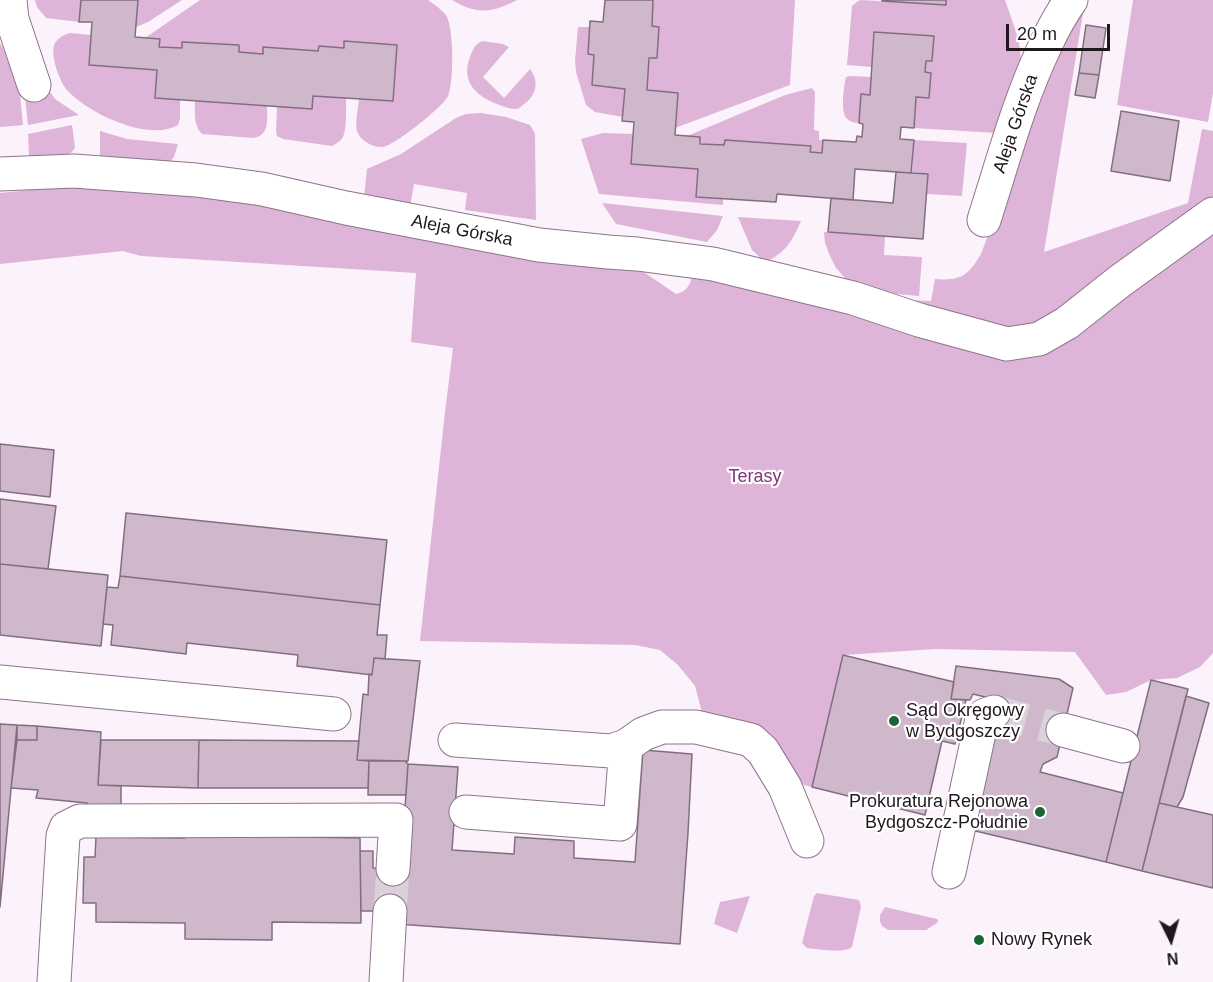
<!DOCTYPE html>
<html>
<head>
<meta charset="utf-8">
<style>
  body { margin:0 }
  #map { position:relative; width:1213px; height:982px; overflow:hidden; background:#fcf2fb; font-family:Helvetica,sans-serif }
  canvas { display:block }
  .north { position:absolute; left:1141px; top:910px; width:60px; height:60px; -webkit-text-stroke:4px #fff; paint-order:stroke; rotate:175deg; font-size:16px; font-weight:700; line-height:24px; text-align:center; color:#20181f }
  .north::after { content:''; display:block; margin:auto; width:21px; height:27px; background:#20181f; clip-path:polygon(50% 0,100% 100%,50% 72%,0 100%) }
  .scale { position:absolute; left:1006px; top:24px; width:104px; height:27px; box-sizing:border-box; border:3px solid #20181f; border-top:0; padding-left:8px; font-size:18px; line-height:21px; white-space:nowrap; color:#20181f; -webkit-text-stroke:4px #fff; paint-order:stroke }
</style>
</head>
<body>
<div id="map">
<canvas width="1213" height="982"></canvas>
<div class="north">N</div>
<div class="scale">20 m</div>
</div>
<script>
const c = document.querySelector('canvas').getContext('2d');
c.lineJoin = 'round';
function fillPath(path, color) { c.fillStyle = color; c.fill(path, 'evenodd'); }
function trace(path, color, width, dash) { c.strokeStyle = color; c.lineWidth = width; c.lineCap = dash ? 'butt' : 'round'; c.setLineDash(dash || []); c.stroke(path); }
function label(font, color, halo, rows, align = 'center') {
  c.font = font + ' Helvetica,sans-serif'; c.lineWidth = 4.5; c.setLineDash([]); c.textBaseline = 'middle'; c.strokeStyle = halo; c.fillStyle = color; for (const [text, x, y, turn = 0] of rows) {
    c.save(); c.translate(x, y); c.rotate((+turn || 0) * Math.PI / 180); c.textAlign = isNaN(turn) ? turn : align; if (halo) c.strokeText(text, 0, 0); c.fillText(text, 0, 0); c.restore();
  }
}
fillPath(new Path2D(`
  M35 0H81L79 22 46 18 37 7Z
  M138 0H182L148 22 136 27Z
  M200 0H428C434 4 441 9 446 15 454 27 454 83 448 96 443 107 395 145 383 147 374 148 360 141 357 131 355 125 358 107 359 99L393 101 397 45 345 41 344 48 319 46 318 51 264 47 263 54 239 52V45L183 42 182 48 159 47 160 39 145 38Z
  M452 0H517C492 13 477 15 452 0Z
  M653 0H795L790 85 675 128 678 93 647 90 649 58H657L659 27 652 26Z
  M861 0 946 5V0H1005C1010 15 1016 29 1019 44 1026 75 1008 105 997 133L914 128 916 97 928 98 925 72 926 61H932L934 36 875 32 872 67 847 65 852 6 858 1Z
  M1133 0H1213V93L1208 122 1117 105Z
  M1084 7 1044 252 1188 203 1202 129 1213 131V653L1200 667 1177 678 1151 680 1126 692 1106 695 1075 652 936 649 843 655 812 787 796 783 704 720 695 686 678 665 660 650 635 645 420 641 445 412 453 348 411 342 416 273 141 256 123 251 0 264V193L129 180 635 266 676 294C693 290 691 277 694 262L853 298 931 301 935 279C961 281 968 276 981 254L1051 67Z
  M578 27H590L594 55 592 85 625 89 623 117 595 112 586 105 576 72 575 61Z
  M70 33 91 35 89 65 157 70 155 98 180 100V118L178 125C149 142 89 114 68 91 60 84 49 53 55 43 59 37 64 35 70 33Z
  M482 41 503 44 509 47 483 77 504 98 530 69C540 82 536 96 523 105 520 107 519 109 515 109 510 109 502 106 497 104 479 97 463 85 468 63 471 54 473 45 482 41Z
  M0 43 3 48 20 94 23 125 0 127Z
  M850 76 871 77 870 95H861L859 123C842 122 843 111 843 97 844 90 844 84 846 77Z
  M812 88 815 92 814 130 819 131V140H823L822 153 810 152V146L725 140 724 145 700 144 687 136 785 95Z
  M49 90 55 99 79 115 28 125 25 97Z
  M313 96 346 98C346 108 347 128 343 137 341 141 336 144 332 146L283 139 277 136 276 130 277 106 312 109Z
  M195 101 267 106C267 119 270 135 254 138L202 134C193 125 195 113 195 101Z
  M481 113 506 117 530 125 535 134 536 220 465 210 467 193 414 184 410 207 364 198 367 169 401 154 456 118 466 114Z
  M72 125 75 148 71 153 67 155 29 157 28 134Z
  M100 131 127 139 178 144 174 157 168 164 100 157Z
  M603 133 634 134 631 164 698 169 696 197 723 199V205L599 194 581 139Z
  M914 140 967 143 962 196 927 194 928 174 912 172Z
  M602 203 723 216 717 230 707 242 616 224Z
  M738 217 801 221C792 241 786 253 765 262L752 250Z
  M824 232 885 236 884 255 922 257 919 296 875 292 847 280 836 268 830 256 825 243Z
  M817 893 859 900 861 907 852 947C843 954 819 949 807 948L802 943 814 896Z
  M750 896 737 933 714 924 720 902Z
  M885 907 937 919 938 920 937 923 926 930H888L882 926 880 921V915Z`), '#deb4d8');
const building = new Path2D(`
  M81 0H138L135 37 160 39 159 47 182 48V42L239 45V52L263 54V47L318 51 319 46 344 48V41L397 45 393 101 313 96 312 109 155 98 157 70 89 65 92 22H79Z
  M605 0H653L652 26 659 27 657 58H649L647 90 678 93 675 135 700 137V144L724 145 725 140 811 146 810 152 822 153 823 140 856 142 857 136 862 137 863 124 859 123 861 94 870 95 874 32 934 36 932 61H926L925 72 931 73 929 98 916 97 914 128 901 127 900 139 914 140 911 173 855 169 853 200 777 194 776 202 696 197 698 169 631 164 634 122 622 121 625 89 592 85 594 55 588 54 590 21 603 22Z
  M882 0H946V5L882 1Z
  M1086 25 1106 28 1099 75 1079 73Z
  M1079 73 1099 75 1095 98 1075 95Z
  M1121 111 1179 121 1170 181 1111 171Z
  M896 172 928 174 923 239 828 232 831 198 893 203Z
  M0 444 54 450 50 497 0 491Z
  M0 499 56 506 48 569 0 564Z
  M126 513 387 540 380 605 120 576Z
  M0 564 108 575 101 646 0 635Z
  M120 576 380 605 377 635H387L385 659 374 658 372 675 297 666 298 655 187 643 186 654 111 645 113 625 103 624 107 587 118 588Z
  M843 655 954 682 951 699 966 700 955 744 942 741 925 815 812 787Z
  M374 658 420 661 408 761 357 760 363 694 368 695 369 674 372 675Z
  M956 666 1059 679 1073 688 1057 757 1043 764 1040 772 1123 793 1106 862 967 829 997 700 973 694 970 700 951 699Z
  M1151 680 1188 689 1142 871 1106 862Z
  M1186 696 1209 703 1183 797 1177 807 1159 803Z
  M0 724 17 725 0 907Z
  M17 725 37 726V740H17Z
  M37 726 101 732 98 785 121 786V806H87V803L36 798 38 790 11 788 17 740H37Z
  M101 740H199L198 788 98 785Z
  M199 740 359 741 357 760 369 761 368 788H198Z
  M643 750 692 754 688 833 680 944 397 924 408 764 458 767 452 850 514 854 515 837 574 841V858L635 862Z
  M369 761H405L408 764 406 795H368Z
  M1159 803 1213 815V888L1142 871Z
  M185 835 360 838 361 923 272 922V940L185 939V923L96 922V903H83L84 857H95L96 837 185 838Z
  M360 851H373V868L402 869 398 911H361Z`);
fillPath(building, '#cfb8cc');
trace(building, '#836e80', 1.5);
trace(new Path2D(`
  M994 712 1063 730
  M390 911 393 869`), '#dbd1da', 33, [33, 16]);
const minor = new Path2D(`
  M10 0 12 19 34 85
  M0 174 74 171 196 180 262 189 346 208 539 245 608 252 637 254 713 264 853 298 919 320 1007 344 1039 339 1067 323 1120 281 1213 214
  M984 220C1003 161 1019 100 1046 44 1053 29 1061 14 1071 0
  M0 682 334 714
  M1063 730 1123 746
  M455 740 611 751 626 746 643 734 662 727H696L751 740 763 751 785 787 807 841
  M466 812 620 824 626 746
  M949 872 982 719 985 715 994 712
  M54 982 63 836 66 828 80 821 396 820 393 869
  M386 982 390 911`);
trace(minor, '#8b7588', 35);
trace(minor, '#fff', 33);
for (const [x, y, r, color] of [
  [894,721,6,"#196634"],
  [1040,812,6,"#196634"],
  [979,940,6,"#196634"]
]) { const dot = new Path2D(); dot.arc(x, y, r, 0, 2 * Math.PI); c.fillStyle = color; c.fill(dot); trace(dot, '#fff', 2); }
label('18px', '#20181f', '#fff', [
  ["Aleja Górska",1016,124,-71],
  ["Aleja Górska",462,231,11]
]);
label('18px', '#81357a', '#fff', [
  ["Terasy",755,477]
]);
label('18px', '#20181f', '#fff', [
  ["Sąd Okręgowy",906,711],
  ["w Bydgoszczy",906,732],
  ["Prokuratura Rejonowa",1028,802,"right"],
  ["Bydgoszcz-Południe",1028,823,"right"],
  ["Nowy Rynek",991,940]
], 'left');
</script>
</body>
</html>
